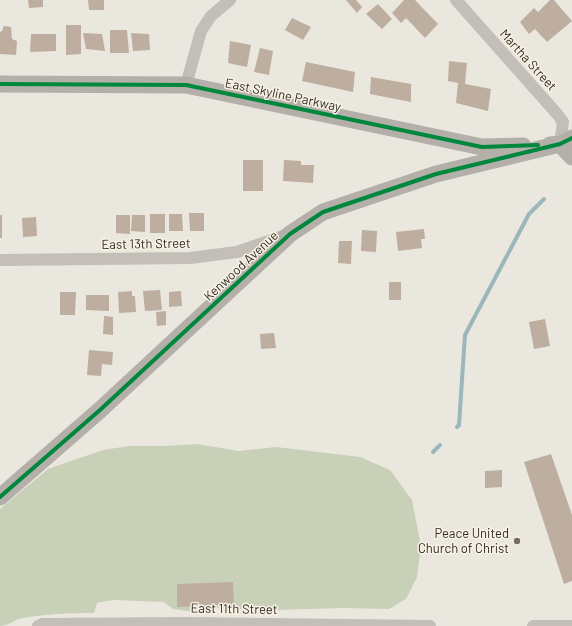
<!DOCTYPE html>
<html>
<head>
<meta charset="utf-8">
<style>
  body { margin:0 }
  canvas { display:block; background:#eae7de }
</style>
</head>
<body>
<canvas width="572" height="626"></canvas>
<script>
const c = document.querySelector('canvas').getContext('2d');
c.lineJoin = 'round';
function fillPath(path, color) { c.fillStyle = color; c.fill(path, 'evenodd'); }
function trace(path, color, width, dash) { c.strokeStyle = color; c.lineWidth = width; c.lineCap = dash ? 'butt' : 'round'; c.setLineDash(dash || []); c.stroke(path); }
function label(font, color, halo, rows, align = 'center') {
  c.font = font + ' Barlow,sans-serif'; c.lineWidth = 3; c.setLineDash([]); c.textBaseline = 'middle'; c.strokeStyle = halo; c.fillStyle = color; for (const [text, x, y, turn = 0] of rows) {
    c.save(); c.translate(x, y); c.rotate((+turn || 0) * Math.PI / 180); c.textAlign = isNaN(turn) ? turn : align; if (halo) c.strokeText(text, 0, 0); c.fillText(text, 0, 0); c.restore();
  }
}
fillPath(new Path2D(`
  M197 444 239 451 276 447 360 457 390 470 412 500 421 546 417 577 406 599 389 609 345 608 274 610 215 608 200 613 173 609 164 602 113 600 97 603 94 613C70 613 46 614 23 618 15 619 8 626 0 626V509L48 469 103 450 129 446H165Z`), '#c8d1b8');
trace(new Path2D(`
  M457 427 459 425 465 335 529 214 544 199
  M433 452 440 445`), '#9ab7bc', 4);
fillPath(new Path2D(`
  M28 0H43V7L29 8Z
  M88 0H104V10H89Z
  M346 0H356L362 7 357 13Z
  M404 0H415L438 24 425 38 406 18 401 23 392 13Z
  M550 0H554L572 21 547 42 535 29 529 34 520 22 534 8 538 12Z
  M378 4 392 19 382 29 366 14Z
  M292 18 311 27 303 40 285 30Z
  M66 25H81V54L66 55Z
  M4 26 11 27 12 39 17 41 16 55 0 54V32L2 31Z
  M110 30H127L129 53H110Z
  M83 33 102 34 105 51 86 49Z
  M131 33 149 34 150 50 133 51Z
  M31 34H56V51L30 52Z
  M230 41 251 45 247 67 228 63Z
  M260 48 273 51 269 75 254 72Z
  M449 61 467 63 465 84 491 89 488 111 456 103 458 83 448 81Z
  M306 62 355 72 353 92 302 81Z
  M371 77 411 84V102L370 94Z
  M243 160H263V191H243Z
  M284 160 301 161V165H314L313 183 283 181Z
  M189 213H204V231H190Z
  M150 214H165V233H150Z
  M169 214H182L183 231H169Z
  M0 215H2V238H0Z
  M116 215H130V234L116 233Z
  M132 215H145V232L131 231Z
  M36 217 37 236 23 237 22 218Z
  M424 229 425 239H421L422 248 398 251 396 232Z
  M362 230 377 231 376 252 361 251Z
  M339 241H352L351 264 338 263Z
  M389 282H401V300H389Z
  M160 290 162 310 145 311 143 291Z
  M132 291V296H135L136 312 119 313 118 292Z
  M181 291 182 306 169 307V292Z
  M60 292H76L75 315H60Z
  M86 295H109V311L86 310Z
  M166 311V325L157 326 156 312Z
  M104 316 113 317V335L103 334Z
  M545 319 550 346 534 349 529 322Z
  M274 333 276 348 261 349 260 334Z
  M89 350 113 352 112 365 102 364 101 376 87 375Z
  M551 454 572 515V581L564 584 524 462Z
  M502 470V487L485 488V471Z
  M233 582 234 605 177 607V584Z`), '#beae9f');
trace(new Path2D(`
  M456 0 558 115 563 122 560 144
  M186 85 201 31 211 16 230 0
  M0 260 190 258 237 252 286 235
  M38 626 42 624 184 623 430 626
  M533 626H572`), '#c3beb7', 12);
trace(new Path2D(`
  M0 84 186 85 482 147 523 146
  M550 145 560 144 572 157
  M0 497 100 410 290 234 323 212 436 174 560 144 572 138`), '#b4afa8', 17);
trace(new Path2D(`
  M0 84 186 85 482 147 538 145
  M0 497 100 410 290 234 323 212 436 174 560 144 572 138`), '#00873e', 4);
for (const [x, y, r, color] of [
  [517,541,4,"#736d66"]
]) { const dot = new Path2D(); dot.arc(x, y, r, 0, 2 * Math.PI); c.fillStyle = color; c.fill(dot); trace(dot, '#f8f2e4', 1.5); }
label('13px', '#332c26', '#f8f2e4', [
  ["Martha Street",528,60,48],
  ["East Skyline Parkway",283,95,12],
  ["East 13th Street",146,244,-1],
  ["Kenwood Avenue",241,266,-43],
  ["East 11th Street",234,609,1]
]);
label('13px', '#332c26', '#f8f2e4', [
  ["Peace United",509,534],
  ["Church of Christ",509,549]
], 'right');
</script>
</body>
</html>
